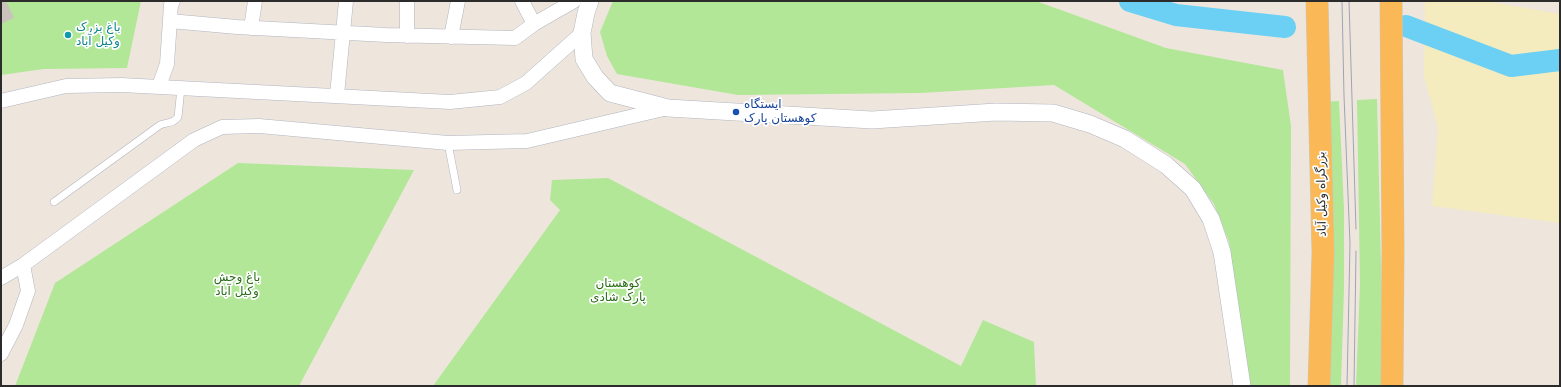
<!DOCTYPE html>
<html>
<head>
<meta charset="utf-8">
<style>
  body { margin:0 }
  #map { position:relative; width:1561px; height:387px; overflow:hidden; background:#eee6dd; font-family:"DejaVu Sans",sans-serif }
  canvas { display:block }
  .frame { position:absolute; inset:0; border:2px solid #2b2b2b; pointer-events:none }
</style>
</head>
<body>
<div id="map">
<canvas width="1561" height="387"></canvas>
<div class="frame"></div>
</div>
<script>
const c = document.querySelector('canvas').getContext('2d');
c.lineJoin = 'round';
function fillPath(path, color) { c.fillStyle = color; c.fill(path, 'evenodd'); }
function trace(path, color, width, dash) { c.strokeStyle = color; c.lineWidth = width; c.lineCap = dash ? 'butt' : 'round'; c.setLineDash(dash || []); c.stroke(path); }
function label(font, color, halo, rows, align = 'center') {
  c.font = font + ' "DejaVu Sans","Noto Sans Arabic",sans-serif'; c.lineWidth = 3.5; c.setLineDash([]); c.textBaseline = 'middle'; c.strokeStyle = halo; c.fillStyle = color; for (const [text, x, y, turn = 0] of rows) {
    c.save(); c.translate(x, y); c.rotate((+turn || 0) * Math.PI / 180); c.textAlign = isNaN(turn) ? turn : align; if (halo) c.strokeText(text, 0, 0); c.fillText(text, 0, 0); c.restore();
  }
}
fillPath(new Path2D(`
  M1 1H141L127 68 44 69 1 75Z
  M613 1H1036L1166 48 1283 70 1291 126 1290 386H1249L1229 242 1214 204 1185 164 1054 85 921 93 738 95 617 74 607 56 600 32Z
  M1377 99 1383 346 1382 386H1356L1360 284 1357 100Z
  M1339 101 1344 209V289L1341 386H1323L1320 102Z
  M238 163 414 170 299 386H15L55 283Z
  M608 178 961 366 983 320 1034 342 1036 386H433L560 210 550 200 552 180Z`), '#b2e797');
fillPath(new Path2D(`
  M1425 1H1486L1560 14V223L1432 206 1438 128 1424 76Z`), '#f4ebbf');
trace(new Path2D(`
  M1130 1 1176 15 1285 27
  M1406 26 1511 66 1560 60`), '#6bd0f4', 22);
fillPath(new Path2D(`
  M1 1H6L14 18 1 24Z`), '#c9c3bc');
const service = new Path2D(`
  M448 143 457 190
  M54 202 160 125C167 122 173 124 178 117L181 88`);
const minor = new Path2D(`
  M522 1 534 24
  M170 21 237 27 386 35 515 38 534 24 574 1
  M251 28 255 1
  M407 36V1
  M451 37 458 1
  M159 86 167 64 171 5 173 1
  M337 95 346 1
  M1 101 66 86 121 85 450 102 500 97 526 83 582 33
  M1 278 23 265 194 140 222 127 259 126 448 143 527 141 668 108
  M1 354 16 325 28 291 23 265`);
const tertiary = new Path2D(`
  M590 1 586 13 582 33 584 59 595 77 610 93 668 108 872 120 996 112 1053 113 1090 124 1125 139 1166 165 1193 189 1211 219 1222 252 1242 386`);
const trunk = new Path2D(`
  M1317 1 1323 253 1319 386
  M1391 1 1393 250 1392 386`);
trace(service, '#b1b4c0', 8);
trace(minor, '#b1b4c0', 15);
trace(tertiary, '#b1b4c0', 18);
trace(trunk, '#c8c8c8', 23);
trace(service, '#fff', 7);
trace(minor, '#fff', 14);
trace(tertiary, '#fff', 17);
trace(trunk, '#fbb857', 22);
trace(new Path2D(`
  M1342 1 1344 96 1350 244 1347 386
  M1349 1 1356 229
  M1354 386 1356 251`), '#9fa3b6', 1);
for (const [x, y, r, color] of [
  [68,35,4,"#0f9aa8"],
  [736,112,4,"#1a4fb4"]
]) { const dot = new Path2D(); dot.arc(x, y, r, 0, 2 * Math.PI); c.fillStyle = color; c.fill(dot); trace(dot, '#fff', 1.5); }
label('12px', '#0d838f', '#fff', [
  ["باغ بزرک",76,28],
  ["وکیل آباد",76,42]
], 'left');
label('12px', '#164399', '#fff', [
  ["ایستگاه",744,105],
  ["کوهستان پارک",744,119]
], 'left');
label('12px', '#2b2b2b', '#fff', [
  ["بزرگراه وکیل آباد",1322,194,-91]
]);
label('12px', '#296d17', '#fff', [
  ["باغ وحش",237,278],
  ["وکیل آباد",237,292],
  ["کوهستان",618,284],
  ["پارک شادی",618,298]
]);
</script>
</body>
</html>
